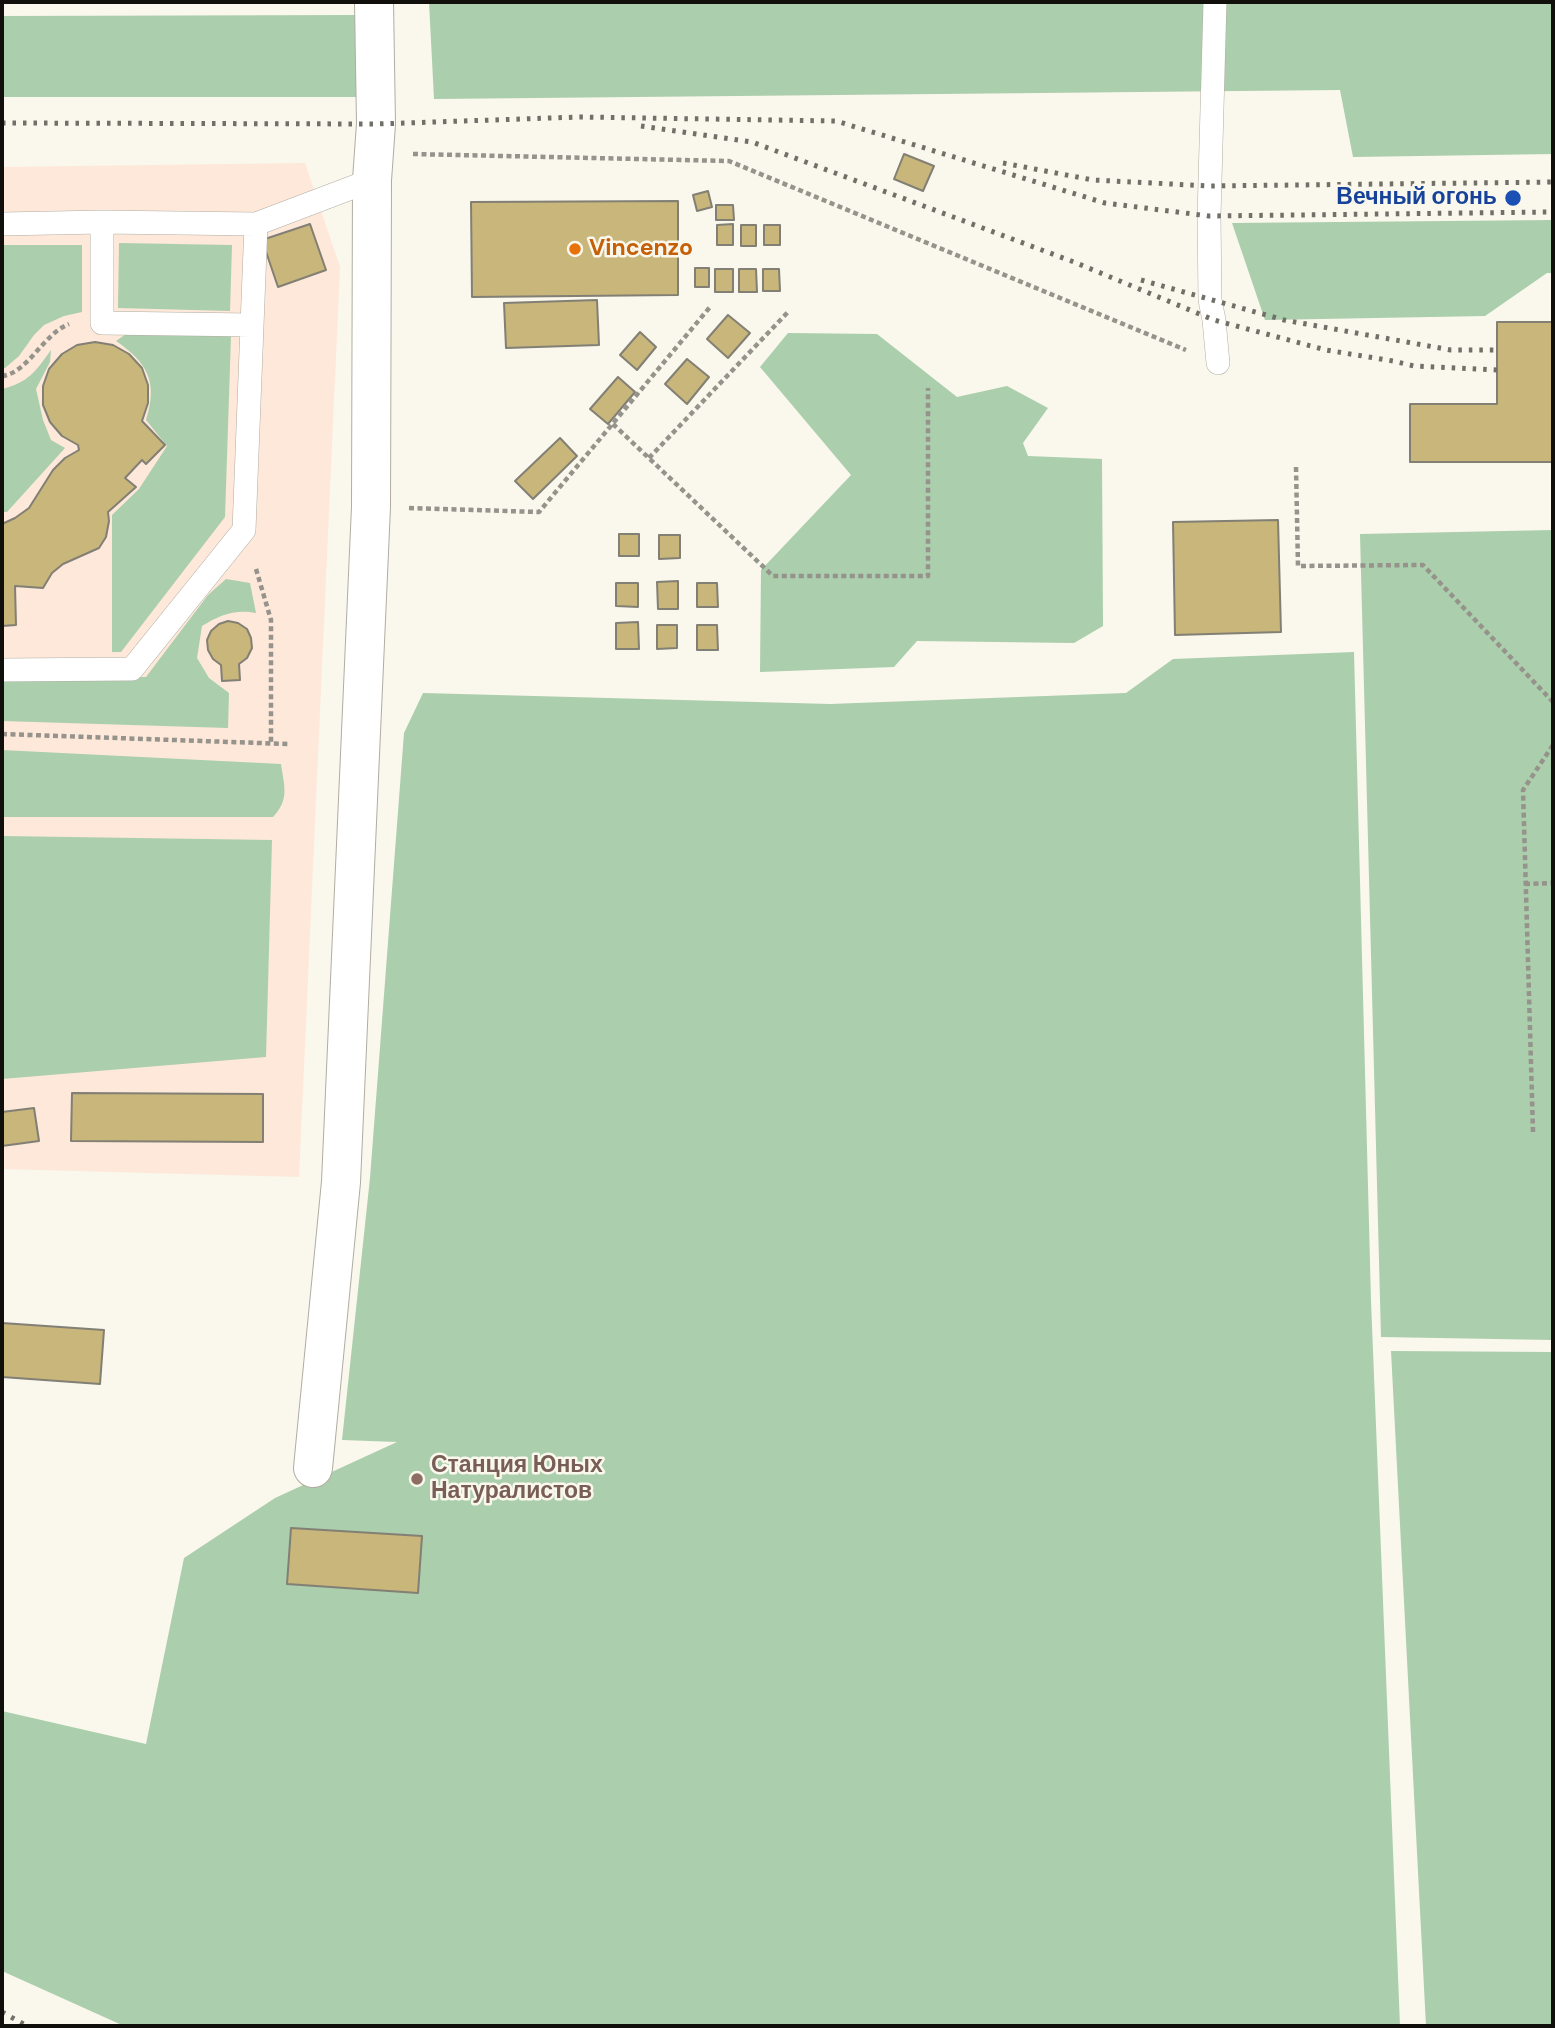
<!DOCTYPE html>
<html>
<head>
<meta charset="utf-8">
<style>
  body { margin:0 }
  #map { position:relative; width:1555px; height:2028px; overflow:hidden; background:#faf7ec; font-family:"DM Sans",sans-serif }
  canvas { display:block }
  .frame { position:absolute; inset:0; border:4px solid #100f0b; pointer-events:none }
</style>
</head>
<body>
<div id="map">
<canvas width="1555" height="2028"></canvas>
<div class="frame"></div>
</div>
<script>
const c = document.querySelector('canvas').getContext('2d');
c.lineJoin = 'round';
function fillPath(path, color) { c.fillStyle = color; c.fill(path, 'evenodd'); }
function trace(path, color, width, dash) { c.strokeStyle = color; c.lineWidth = width; c.lineCap = dash ? 'butt' : 'round'; c.setLineDash(dash || []); c.stroke(path); }
function label(font, color, halo, rows, align = 'center') {
  c.font = font + ' "DM Sans",sans-serif'; c.lineWidth = 5; c.setLineDash([]); c.textBaseline = 'middle'; c.strokeStyle = halo; c.fillStyle = color; for (const [text, x, y, turn = 0] of rows) {
    c.save(); c.translate(x, y); c.rotate((+turn || 0) * Math.PI / 180); c.textAlign = isNaN(turn) ? turn : align; if (halo) c.strokeText(text, 0, 0); c.fillText(text, 0, 0); c.restore();
  }
}
fillPath(new Path2D(`
  M305 163 340 267 299 1177 2 1169V167Z`), '#fde8d9');
fillPath(new Path2D(`
  M429 2H1553V154L1353 157 1340 90 434 99Z
  M357 15V97H2V16Z
  M1553 220V273H1547L1485 316 1265 320 1232 223Z
  M119 243 232 245 230 311 118 308Z
  M2 245H82V312L64 316 44 325 34 335 19 356 5 368H2Z
  M788 333 877 334 957 397 1007 386 1048 408 1023 443 1028 456 1102 459 1103 626 1074 643 917 641 894 667 760 672 761 570 851 475 760 367Z
  M126 334 231 336 225 517 121 652H112V515L139 489 167 446 146 420C158 382 148 363 116 341Z
  M51 350 50 362 36 389 43 420 51 440 65 448 7 512H2V389C29 382 35 372 51 350Z
  M1553 530V1340L1381 1337 1360 534Z
  M226 579 250 583 256 613C235 609 220 615 202 626L197 658 209 678 229 693 228 728 2 721V678L146 677 208 595Z
  M1354 652 1371 1301 1400 2026H124L2 1971V1711L146 1744 184 1558 275 1498 397 1442 342 1440 370 1178 404 733 423 693 830 704 1126 693 1173 659Z
  M2 750 281 764C284 786 290 799 273 817H2Z
  M2 836 272 840 266 1057 2 1079Z
  M1391 1351 1553 1352V2026H1426Z`), '#abceac');
const building = new Path2D(`
  M904 154 934 166 923 191 894 179Z
  M708 191 712 207 697 211 693 195Z
  M678 201V295L472 297 471 202Z
  M716 205H733L734 220H716Z
  M310 224 326 270 278 287 262 240Z
  M733 224V245H717V225Z
  M741 225H756V246H741Z
  M764 225H780V245H764Z
  M695 268H709V287H695Z
  M715 269H733V292H715Z
  M739 269H756L757 292H739Z
  M763 269H779L780 291H763Z
  M597 300 599 345 506 348 504 303Z
  M728 315 750 333 728 358 707 339Z
  M1497 322H1553V462H1410V404H1497Z
  M640 332 656 347 637 370 620 355Z
  M95 342 113 345 129 354 142 368 148 385V403L142 421 165 445 146 464 142 460 125 478 136 487 108 512 109 521 106 537 99 548 63 564 52 573 43 588 15 586 16 625 2 626V524L15 518 29 508 53 470 65 458 79 450 78 445 62 436 50 422 43 405V386L49 369 62 354 77 345Z
  M687 359 709 377 687 404 665 384Z
  M618 377 635 392 608 424 590 409Z
  M560 438 577 456 533 499 515 481Z
  M1278 520 1281 632 1175 635 1173 522Z
  M619 534H639V556H619Z
  M659 535H680V558L659 559Z
  M678 581V609H658L657 582Z
  M616 583H638V607L616 606Z
  M697 583H717L718 607H697Z
  M228 621 238 623 247 629 251 638 252 648 247 658 239 664 240 680 222 681 221 665 213 659 208 650 207 640 211 631 219 624Z
  M638 622 639 649H616V623Z
  M657 625H677V648L657 649Z
  M697 625H717L718 650H697Z
  M72 1093 263 1094V1142L71 1141Z
  M34 1108 39 1141 2 1146V1112Z
  M2 1323 104 1330 100 1384 2 1377Z
  M291 1528 422 1536 418 1593 287 1584Z`);
fillPath(building, '#c9b67b');
trace(building, '#827f75', 2);
const lane = new Path2D(`
  M1215 2 1209 216 1210 300 1214 320 1218 363
  M102 222V323L252 325
  M2 224 102 222 256 224 372 180
  M2 670 132 669 244 530 256 224`);
const street = new Path2D(`
  M313 1468 341 1182 371 507 372 180 376 124 374 2`);
trace(lane, '#b1ada3', 24);
trace(street, '#b1ada3', 40);
trace(new Path2D(`
  M413 154 729 161 1186 350
  M2 376C28 373 43 334 69 324
  M613 424 773 576H928V388
  M649 458 788 312
  M1296 467 1298 566 1423 565 1553 702
  M409 508 539 512 710 307
  M256 569 271 620V744
  M2 734 288 744
  M1525 884 1553 883
  M1533 1132 1523 790 1553 745`), '#95938b', 4.5, [5, 3.5]);
trace(lane, '#fff', 23);
trace(street, '#fff', 38);
trace(new Path2D(`
  M2 123 376 124 580 117 836 121 1105 203 1209 216 1553 212
  M641 126 752 142 1074 262 1214 320 1326 350 1393 361 1414 366 1497 370
  M1003 163 1093 180 1210 186 1553 182
  M1141 280 1284 320 1451 350H1497
  M2 2012 27 2026`), '#706f68', 5, [3.5, 7]);
for (const [x, y, r, color] of [
  [1513,198,9,"#1a4fb4"],
  [575,249,7,"#e8710a"],
  [417,1479,7,"#8d6e63"]
]) { const dot = new Path2D(); dot.arc(x, y, r, 0, 2 * Math.PI); c.fillStyle = color; c.fill(dot); trace(dot, '#faf7ec', 2.5); }
label('bold 23px', '#164399', '#faf7ec', [
  ["Вечный огонь",1497,198]
], 'right');
label('bold 23px', '#c56008', '#faf7ec', [
  ["Vincenzo",589,249]
], 'left');
label('bold 23px', '#785e54', '#faf7ec', [
  ["Станция Юных",431,1466],
  ["Натуралистов",431,1492]
], 'left');
</script>
</body>
</html>
